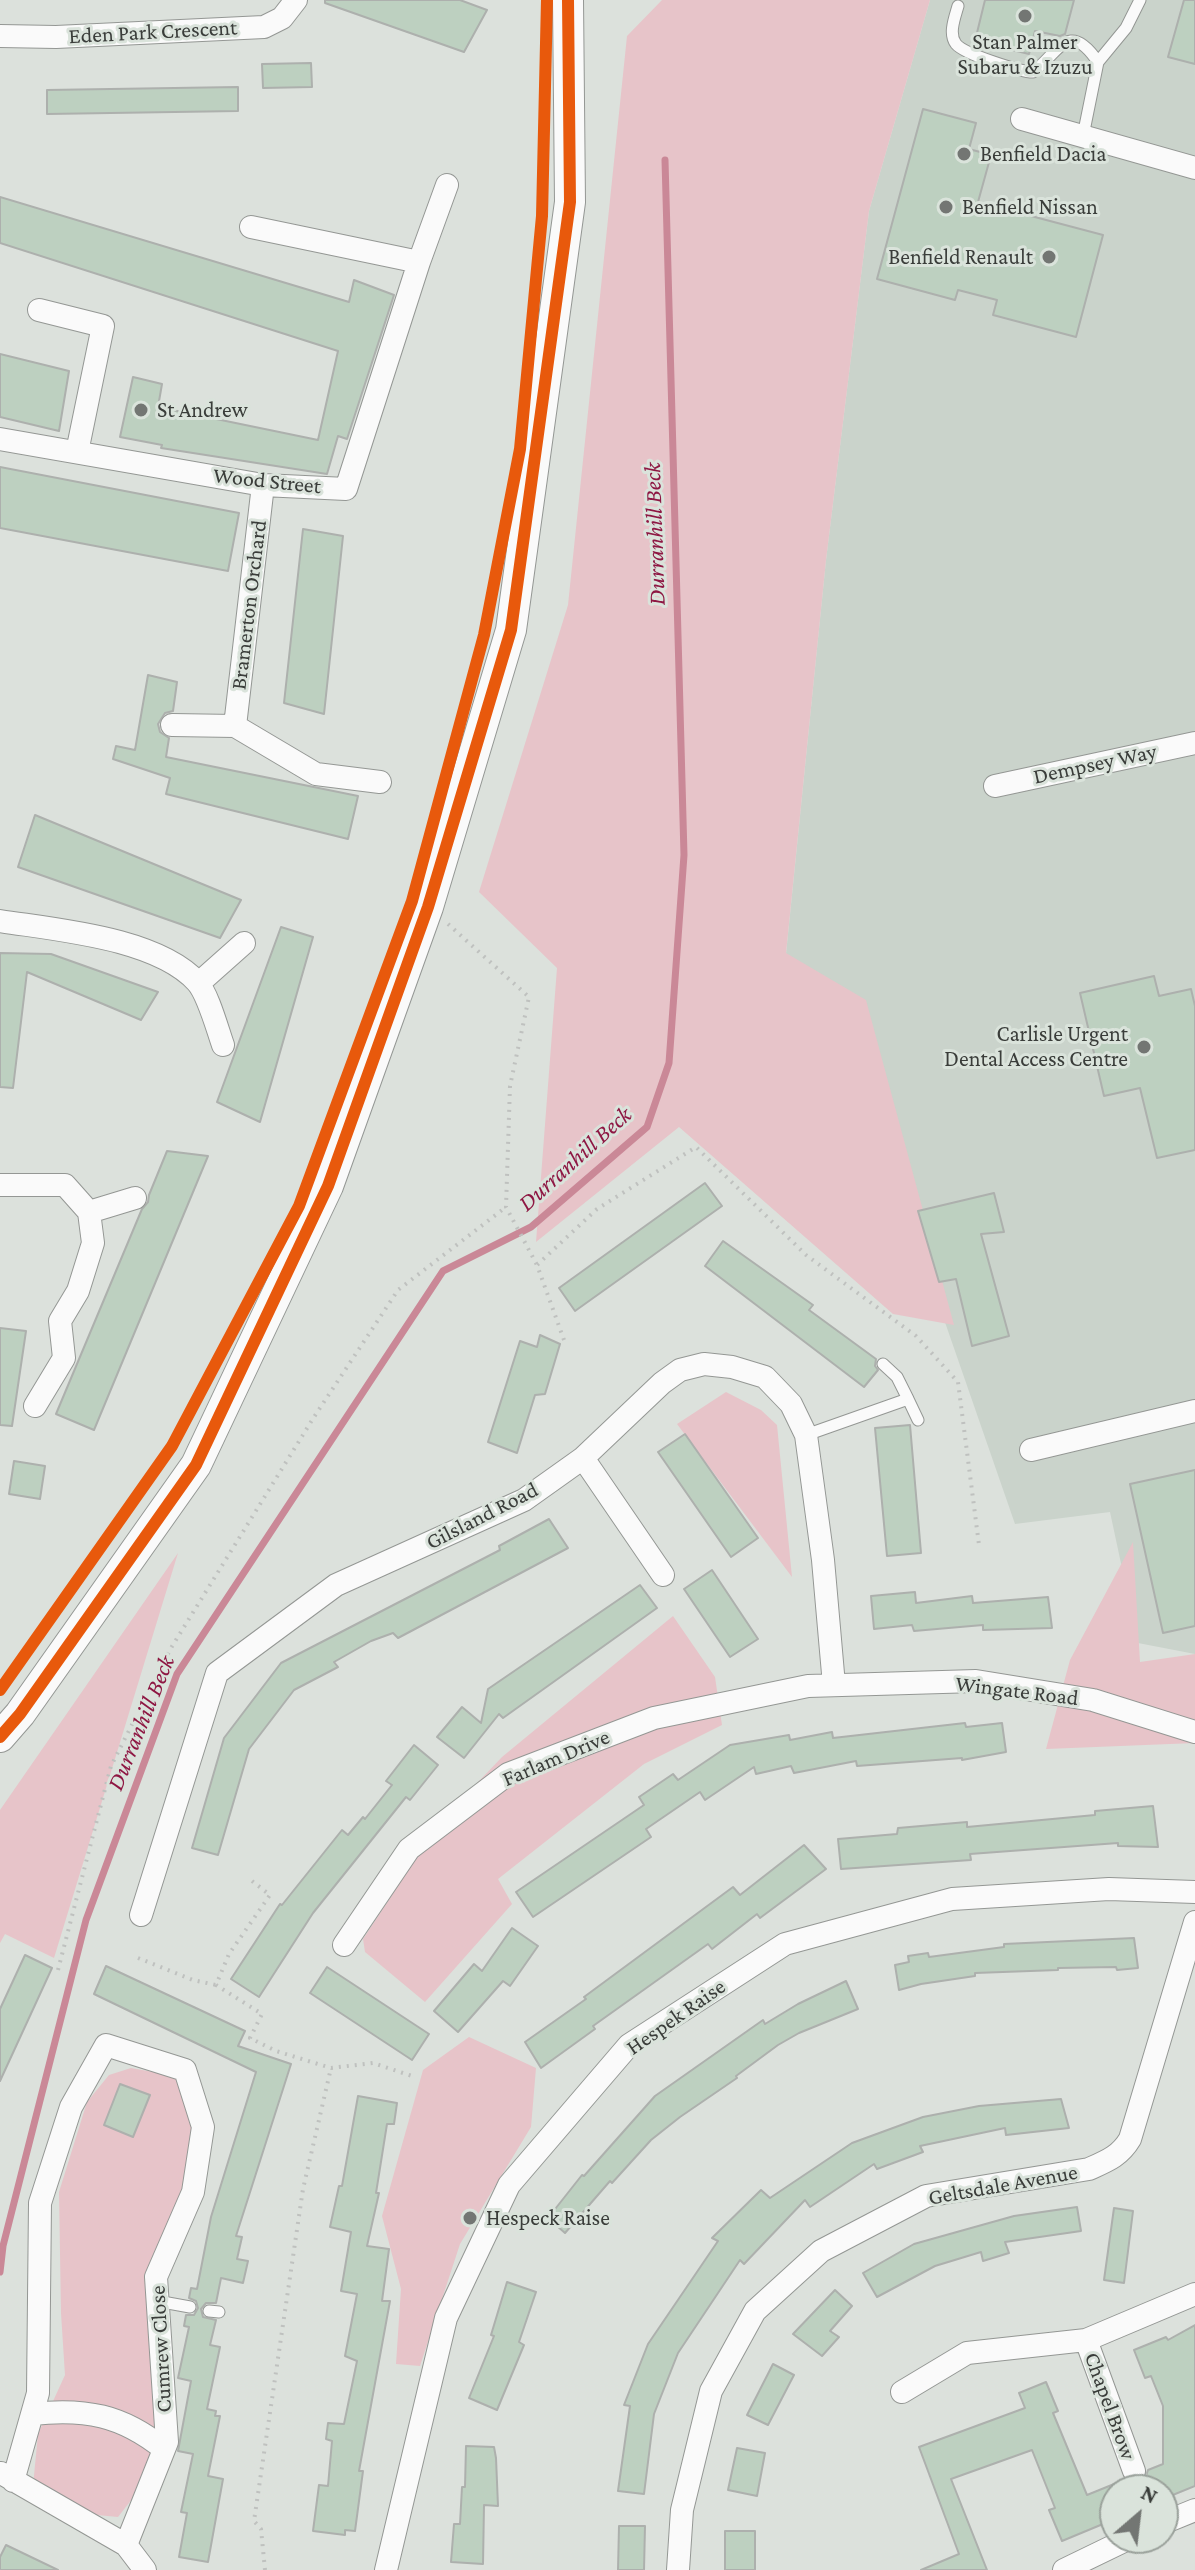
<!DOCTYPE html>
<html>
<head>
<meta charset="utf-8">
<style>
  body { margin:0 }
  #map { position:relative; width:1195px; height:2570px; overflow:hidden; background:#dce1dc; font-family:"Crimson Pro",serif }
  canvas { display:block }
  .north { position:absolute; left:1099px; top:2474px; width:80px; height:80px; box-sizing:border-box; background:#dae3db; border:2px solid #9aa19b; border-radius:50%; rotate:28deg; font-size:22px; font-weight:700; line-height:32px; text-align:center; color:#3a3d3a }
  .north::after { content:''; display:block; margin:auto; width:28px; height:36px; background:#737673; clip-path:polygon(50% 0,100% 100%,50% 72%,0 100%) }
</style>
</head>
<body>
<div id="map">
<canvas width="1195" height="2570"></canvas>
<div class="north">N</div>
</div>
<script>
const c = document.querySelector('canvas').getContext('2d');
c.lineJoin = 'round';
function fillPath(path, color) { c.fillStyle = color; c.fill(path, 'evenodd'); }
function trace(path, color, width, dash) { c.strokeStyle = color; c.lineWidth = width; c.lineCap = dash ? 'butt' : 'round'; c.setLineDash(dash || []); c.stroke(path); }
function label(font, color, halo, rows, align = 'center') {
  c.font = font + ' "Crimson Pro",serif'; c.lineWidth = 6; c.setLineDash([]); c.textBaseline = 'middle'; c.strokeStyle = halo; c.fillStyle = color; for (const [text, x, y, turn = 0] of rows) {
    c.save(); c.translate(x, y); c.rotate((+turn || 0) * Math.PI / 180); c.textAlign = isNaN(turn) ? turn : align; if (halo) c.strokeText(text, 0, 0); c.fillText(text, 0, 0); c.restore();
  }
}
fillPath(new Path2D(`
  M930 0H1195V1654L1138 1643 1110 1512 1015 1524 913 1230 786 954 826 560 869 211Z`), '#cad3cb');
fillPath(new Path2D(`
  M662 0H930L869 211 826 560 786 953 866 1000 954 1325 893 1314 679 1127 536 1242 557 968 479 892 568 605 627 36Z
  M726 1392 761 1410 777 1425 792 1577 677 1424Z
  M1133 1542 1140 1662 1195 1654V1743L1046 1749 1070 1660Z
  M178 1553 54 1958 5 1934 0 1943V1810Z
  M673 1616 715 1677 722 1725 644 1764 498 1879 512 1904 425 2002 365 1952 363 1939 440 1822 502 1757Z
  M469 2037 536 2068 531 2127 460 2244 420 2366 396 2364 401 2289 382 2216 423 2070Z
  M131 2068 186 2078 199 2111 195 2169 153 2269 157 2442 143 2485 118 2517 76 2513 33 2486 38 2434 65 2375 61 2313 59 2192 87 2102 109 2075Z`), '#e7c4c9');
trace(new Path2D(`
  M0 2272 3 2246 86 1920 177 1674 443 1271 531 1227 647 1127 669 1063 684 855 665 160`), '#ca8897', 7);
const building = new Path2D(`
  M325 0H460L487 10 464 52 325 3Z
  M985 0H1074L1065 34 1060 36 1035 31 1029 54 975 41Z
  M1184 0H1195V64L1168 57Z
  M311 63 312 87 263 88 262 64Z
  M238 87V111L47 114V90Z
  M923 109 976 123 969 149 991 155 978 202 1103 235 1076 337 993 315 997 300 958 290 955 300 877 279Z
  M0 197 349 302 354 280 394 295 347 439 338 436 327 474 161 448 162 445 120 437 133 377 162 384 158 407 318 440 338 351 0 243Z
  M0 354 69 371 59 431 0 417Z
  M0 467 239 513 228 571 0 528Z
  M303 529 343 536 324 714 284 703Z
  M148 675 177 682 173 711 165 713 158 724 160 732 169 738 166 757 358 796 348 839 166 794 170 778 113 759 116 746 135 750Z
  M35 815 241 900 220 938 18 867Z
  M281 927 313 937 260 1122 217 1102Z
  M0 953 51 954 158 992 141 1020 27 972 13 1088 0 1087Z
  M1154 976 1159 996 1191 989 1195 1006V1150L1157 1158 1140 1088 1104 1096 1080 993Z
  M167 1151 208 1156 94 1430 56 1414 142 1209 148 1202 149 1195Z
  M705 1183 722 1206 575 1311 559 1288Z
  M994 1193 1004 1232 981 1234 1009 1336 972 1346 956 1279 939 1282 918 1211Z
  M723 1241 813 1305 809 1310 876 1359 875 1366 878 1370 864 1387 705 1266Z
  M0 1328 26 1331 12 1426 0 1425Z
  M540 1335 560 1344 545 1394 535 1395 517 1453 488 1442 520 1341 537 1347Z
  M910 1425 921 1553 887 1556 875 1428Z
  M685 1434 758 1538 731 1557 658 1452Z
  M14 1461 45 1466 40 1499 9 1494Z
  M1195 1470V1626L1163 1633 1130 1484Z
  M549 1519 568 1548 398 1638 393 1633 371 1641 334 1662 338 1667 294 1690 249 1749 218 1855 192 1848 224 1738 281 1663 500 1550 499 1546Z
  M712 1570 758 1639 730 1657 684 1589Z
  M640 1585 657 1608 503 1718 499 1714 464 1758 437 1737 462 1707 481 1723 488 1689Z
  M915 1592 916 1603 972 1596 973 1603 1048 1597 1052 1628 983 1630V1625L914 1631 912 1625 874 1629 871 1596Z
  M965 1723 966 1727 1002 1723 1006 1752 962 1760V1758L857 1766 856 1761 794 1773 791 1766 756 1774 754 1767 705 1800 700 1792 646 1829 651 1837 533 1917 516 1892 644 1805 639 1797 673 1774 678 1780 730 1745 789 1735 790 1740 832 1732 833 1738Z
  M414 1745 438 1765 410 1800 406 1797 313 1913 259 1997 231 1979 280 1904 282 1905 342 1830 348 1835 363 1817 365 1819 392 1785 386 1781Z
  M1153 1806 1158 1847 1118 1846V1843L970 1854 971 1860 841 1869 838 1839 897 1834 898 1828 967 1822V1827L1095 1815V1811Z
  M804 1845 826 1869 760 1918 757 1914 712 1949 708 1944 593 2026 595 2029 541 2068 525 2042 586 1999 584 1997 733 1887 740 1895Z
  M512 1928 538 1946 510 1986 503 1981 458 2032 434 2011 474 1964 482 1971Z
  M1134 1938 1138 1968 1117 1970 1116 1967 1058 1968V1970L975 1973V1976L921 1984 899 1990 895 1965 909 1962 908 1956 928 1953 929 1957 1004 1947V1944Z
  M25 1955 52 1968 0 2081V2009Z
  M106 1966 245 2031 238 2046 291 2064 236 2236 242 2237 237 2259 248 2261 243 2283 221 2278 216 2303H206L201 2309 203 2317 216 2320 210 2345 220 2347 207 2409 216 2411 215 2416H220L208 2476 223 2479 208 2562 179 2557 187 2513 181 2512 193 2454 178 2451 191 2381 178 2378 189 2327 184 2326 186 2315H194L198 2308 196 2301 189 2298 191 2288 197 2289 211 2217 256 2072 94 1994Z
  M327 1967 429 2034 412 2060 310 1993Z
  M846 1981 858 2009 799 2033 778 2045 736 2076 737 2078 680 2117 651 2140 612 2183 610 2181 565 2233 548 2218 582 2175 584 2176 655 2096 763 2020 765 2024 798 2004Z
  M120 2084 150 2095 133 2137 104 2125Z
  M358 2096 397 2103 394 2124H387L376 2193H379L367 2246 389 2249 382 2301H390L359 2471H363L355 2531 345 2530V2535L313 2531 319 2485 328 2486 332 2441 326 2439 328 2423 344 2424 357 2361 345 2356 357 2294 341 2291 351 2232 330 2227 339 2186H342Z
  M1061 2099 1069 2128 1006 2135 1005 2128 920 2146 923 2152 877 2169 874 2164 810 2207 805 2200 744 2264 740 2260 678 2353 654 2414 644 2494 618 2491 630 2406 624 2405 648 2344 718 2241 712 2238 761 2190 770 2198 852 2143 923 2117 979 2106Z
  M1077 2207 1081 2231 1005 2242 1009 2253 983 2261 981 2252 935 2266 877 2297 863 2273 914 2244 1014 2216Z
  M1114 2208 1133 2211 1124 2283 1104 2280Z
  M507 2282 536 2292 519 2342 524 2345 497 2410 469 2398 494 2336 491 2335Z
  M835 2290 852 2306 830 2331 839 2337 822 2356 793 2334Z
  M1195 2325V2486L1163 2499V2490H1115V2519L1062 2541 1049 2510 1055 2508 1032 2450 951 2479 987 2570H921L959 2554 919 2447 1025 2408 1019 2393 1046 2382 1058 2411 1053 2413 1087 2495 1124 2480 1131 2485 1140 2484 1145 2479 1148 2470 1163 2464V2406L1151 2376 1145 2378 1134 2350 1166 2337 1168 2340Z
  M773 2364 794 2375 768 2425 747 2415Z
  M466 2446 494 2447 496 2458 498 2506 484 2505 483 2564 451 2562 454 2524H460L462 2487H465Z
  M737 2448 765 2453 757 2496 728 2490Z
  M619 2526H645L644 2570H618Z
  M725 2531H755V2570H725Z
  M6 2545 58 2570H0V2557Z`);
fillPath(building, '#bdd0c0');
trace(building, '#adb0ad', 2);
trace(new Path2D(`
  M1134 2471 1141 2490`), '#bcc0bc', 22, [22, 11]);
const lane = new Path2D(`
  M958 6C955 17 948 34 956 44 964 54 1020 72 1033 72 1058 54 1068 18 1098 62
  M1083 136 1098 62 1126 28 1140 0
  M908 1399 918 1420
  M806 1435 908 1399 897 1377 883 1364
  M157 2301 190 2307
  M209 2311 219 2312`);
const street = new Path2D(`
  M0 36 56 37 264 27 282 18 296 0
  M1022 119 1195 168
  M251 227 419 262
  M39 310 103 326 77 452
  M0 439 263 485 346 489 419 262 447 185
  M263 485 235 726 316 774 380 782
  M172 725 235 726
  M995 786 1195 743
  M0 921C57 930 157 938 197 982 208 994 217 1028 223 1045
  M199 983 244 943
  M0 1185H65L89 1212 93 1243 78 1291 60 1321 64 1358 35 1406
  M89 1212 135 1198
  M1031 1450 1195 1411
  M583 1458 663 1575
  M141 1915 217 1673 336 1585 524 1500 583 1458 662 1383 680 1370 704 1364 732 1367 765 1377 791 1404 806 1435 823 1560 834 1685
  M344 1945 409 1849 508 1774 654 1718 808 1686 976 1681 1093 1700 1195 1732
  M1086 2340 1134 2471
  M902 2392 967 2353 1086 2340 1195 2294
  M32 2414C85 2408 122 2415 164 2449
  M1 2473 126 2545 145 2570
  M13 2481 38 2393 40 2203 71 2107 106 2045 185 2070 203 2127 193 2192 156 2277 167 2442 126 2545
  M1163 2523 1195 2510
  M386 2570 446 2318 509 2185 629 2045 785 1944 952 1899 1109 1889 1195 1892
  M678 2570 682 2510 711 2391 755 2311 821 2251 926 2196 1089 2169C1107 2161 1120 2156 1130 2139L1195 1922
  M1064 2570 1130 2538`);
const secondary = new Path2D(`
  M0 1737 20 1714 196 1465 328 1186 428 907 511 630 570 202 568 0`);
trace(lane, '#949794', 13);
trace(street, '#949794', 24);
trace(secondary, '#949794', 32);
trace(new Path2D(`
  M448 924 529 997 510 1086 506 1207 537 1265
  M564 1340 537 1265 597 1209 696 1147 806 1255 916 1336 958 1382 979 1545
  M252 1881 270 1895 229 1954 216 1985 262 2014 250 2038 276 2051 331 2068 373 2063 412 2076
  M138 1958 193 1980 216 1985
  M58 1970 111 1766 171 1648 314 1417 398 1290 506 1207
  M265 2570 261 2529 254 2521 303 2189 331 2068`), '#bfc1bf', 4, [2, 6]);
trace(lane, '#fafafa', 11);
trace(street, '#fafafa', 22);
trace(secondary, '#fafafa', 30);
trace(new Path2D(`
  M0 1690 172 1446 299 1206 412 901 484 635 520 449 542 216 547 0
  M0 1737 20 1714 196 1465 328 1186 428 907 511 630 570 202 568 0`), '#e8590c', 12);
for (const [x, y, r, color] of [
  [1025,16,8,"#737673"],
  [964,154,8,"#737673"],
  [946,207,8,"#737673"],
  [1049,257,8,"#737673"],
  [141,410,8,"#737673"],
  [1144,1047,8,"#737673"],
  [470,2218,8,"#737673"]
]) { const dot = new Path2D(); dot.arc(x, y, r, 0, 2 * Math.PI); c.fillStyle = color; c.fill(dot); trace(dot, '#dae3db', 3); }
label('22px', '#3a3d3a', '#dae3db', [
  ["Eden Park Crescent",153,32,-3],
  ["Wood Street",267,481,6],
  ["Bramerton Orchard",249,605,-83],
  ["Dempsey Way",1095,764,-12],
  ["Gilsland Road",482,1516,-27],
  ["Wingate Road",1017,1691,7],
  ["Farlam Drive",556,1758,-23],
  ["Hespek Raise",676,2017,-35],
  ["Geltsdale Avenue",1003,2185,-10],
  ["Cumrew Close",161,2349,-93],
  ["Chapel Brow",1110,2406,70]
]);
label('22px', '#3a3d3a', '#dae3db', [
  ["Stan Palmer",1025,42,"center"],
  ["Subaru & Izuzu",1025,67,"center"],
  ["Benfield Dacia",980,154],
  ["Benfield Nissan",962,207],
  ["Benfield Renault",1033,257,"right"],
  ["St Andrew",157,410],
  ["Carlisle Urgent",1128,1034,"right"],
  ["Dental Access Centre",1128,1059,"right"],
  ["Hespeck Raise",486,2218]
], 'left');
label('italic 24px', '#8e1743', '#dae3db', [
  ["Durranhill Beck",655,534,-92],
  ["Durranhill Beck",575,1159,-42],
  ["Durranhill Beck",141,1723,-68]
]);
</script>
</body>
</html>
